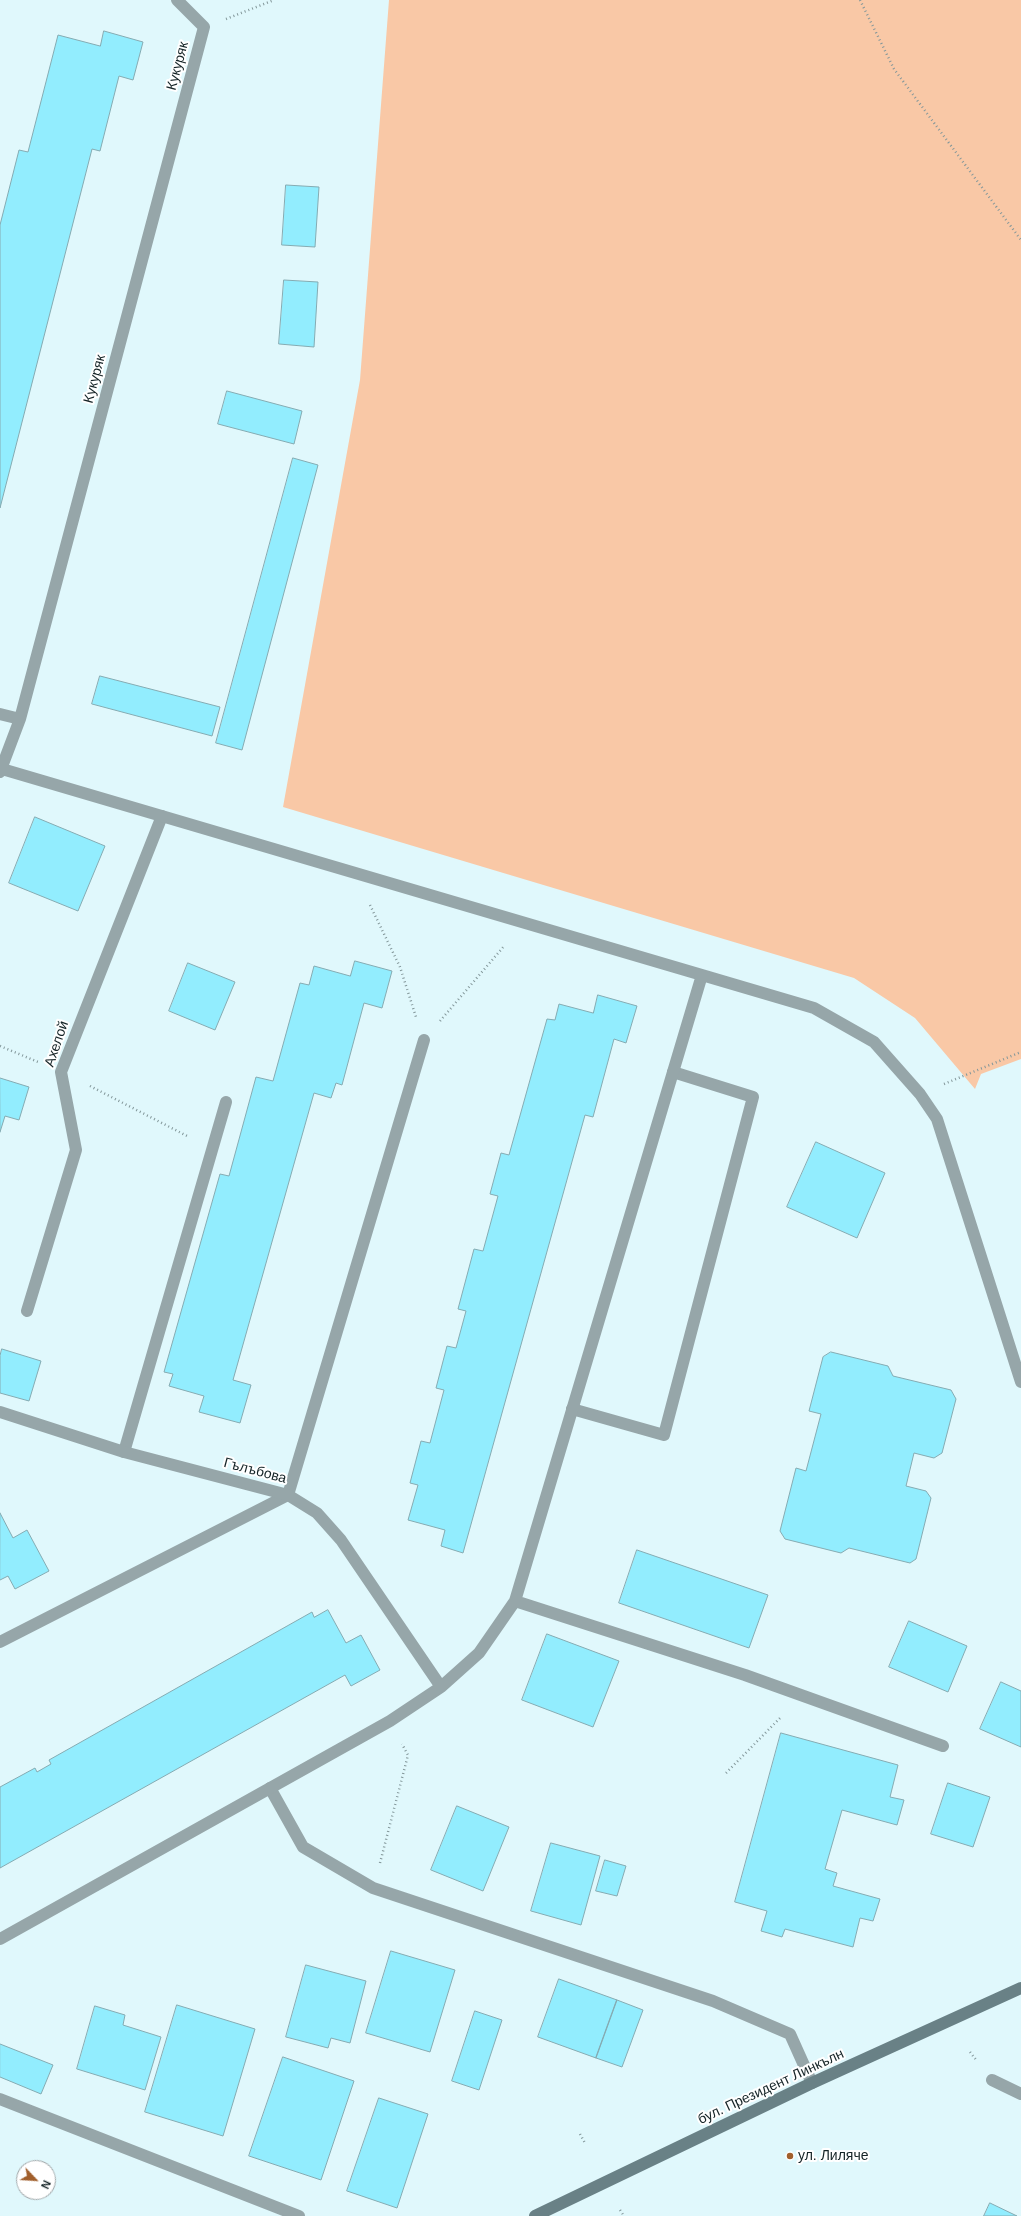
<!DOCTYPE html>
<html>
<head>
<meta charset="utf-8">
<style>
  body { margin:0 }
  #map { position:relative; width:1021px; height:2216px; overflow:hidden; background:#e0f8fc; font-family:Arial,sans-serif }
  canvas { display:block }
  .north { position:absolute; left:16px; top:2160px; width:40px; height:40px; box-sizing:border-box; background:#fff; border:1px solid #a1a7a9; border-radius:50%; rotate:115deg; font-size:11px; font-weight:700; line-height:16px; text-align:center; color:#152427 }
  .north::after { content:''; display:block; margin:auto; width:14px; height:18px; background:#a15f2c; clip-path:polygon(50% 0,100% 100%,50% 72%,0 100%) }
</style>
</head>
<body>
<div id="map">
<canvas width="1021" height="2216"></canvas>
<div class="north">N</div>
</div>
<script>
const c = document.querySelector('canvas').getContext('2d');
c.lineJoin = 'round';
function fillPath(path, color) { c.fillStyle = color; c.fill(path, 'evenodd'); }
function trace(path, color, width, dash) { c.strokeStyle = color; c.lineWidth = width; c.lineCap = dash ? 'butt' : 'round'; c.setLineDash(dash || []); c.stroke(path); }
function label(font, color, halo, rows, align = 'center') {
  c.font = font + ' Arial,sans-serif'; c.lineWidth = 4; c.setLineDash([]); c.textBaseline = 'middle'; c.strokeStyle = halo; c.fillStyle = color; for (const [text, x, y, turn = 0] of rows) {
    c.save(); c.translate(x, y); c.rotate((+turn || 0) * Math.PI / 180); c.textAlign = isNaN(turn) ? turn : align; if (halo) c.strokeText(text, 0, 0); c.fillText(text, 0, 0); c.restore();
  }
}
fillPath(new Path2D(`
  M389 0H1021V1059L981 1074 975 1089 915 1018 854 978 283 807 360 380Z`), '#f9c8a6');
const building = new Path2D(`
  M104 31 143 42 133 80 119 76 100 151 92 149 0 508V225L19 150 28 152 58 35 100 46Z
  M286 185 319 187 315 247 282 245Z
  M284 280 318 282 314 347 279 344Z
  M227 391 302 411 294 444 218 424Z
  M293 458 318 465 242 750 216 743Z
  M100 676 220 707 212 736 92 704Z
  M35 817 105 846 78 911 9 883Z
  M355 961 392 971 382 1008 364 1003 342 1085 336 1083 331 1098 314 1093 233 1380 251 1385 240 1423 199 1412 204 1396 169 1386 173 1374 164 1372 220 1174 229 1176 256 1077 273 1081 300 983 309 985 314 966 350 976Z
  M188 963 235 982 215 1030 169 1011Z
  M598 995 637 1006 626 1043 614 1039 593 1117 585 1115 463 1553 441 1546 445 1530 408 1520 418 1485 410 1483 421 1441 430 1443 444 1390 436 1388 447 1346 456 1348 466 1311 458 1309 474 1249 483 1251 498 1196 490 1194 501 1153 509 1155 547 1019 555 1020 559 1004 593 1013Z
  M0 1078 29 1087 19 1120 5 1116 0 1132Z
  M816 1142 885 1173 857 1238 787 1207Z
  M2 1349 41 1361 29 1401 0 1393V1356Z
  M831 1352 888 1366 893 1376 951 1390 956 1399 942 1453 934 1458 914 1453 906 1486 926 1491 931 1498 916 1559 910 1563 849 1548 841 1553 785 1539 780 1531 796 1468 806 1471 821 1414 809 1411 823 1357Z
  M0 1513 13 1538 27 1530 49 1571 15 1589 8 1576 0 1580Z
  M637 1550 768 1595 749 1648 619 1603Z
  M328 1610 346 1643 361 1635 380 1670 351 1686 345 1675 0 1868V1787L35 1768 37 1772 51 1764 49 1760 312 1612 314 1617Z
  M909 1621 967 1646 948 1692 889 1667Z
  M547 1634 619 1661 593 1727 522 1700Z
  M1001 1682 1021 1691V1747L980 1729Z
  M781 1733 898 1765 890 1797 904 1800 897 1825 842 1810 825 1869 837 1873 833 1886 880 1899 873 1921 860 1918 853 1947 785 1929 782 1937 761 1931 767 1911 735 1902Z
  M948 1783 990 1797 973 1847 931 1834Z
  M457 1806 509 1827 483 1891 431 1870Z
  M551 1843 600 1856 581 1925 531 1911Z
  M605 1860 626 1866 617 1896 596 1891Z
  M391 1951 455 1970 430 2052 366 2033Z
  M306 1965 366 1981 350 2043 331 2038 328 2048 286 2037Z
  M559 1979 617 2000 596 2058 538 2037Z
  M617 2000 643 2010 622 2067 596 2058Z
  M177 2005 255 2029 223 2136 145 2112Z
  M95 2006 125 2015 123 2025 161 2037 145 2090 77 2069Z
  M475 2011 502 2020 479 2090 452 2081Z
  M0 2044 53 2065 41 2094 0 2077Z
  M283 2057 354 2081 321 2180 249 2156Z
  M379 2098 428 2114 397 2208 347 2191Z
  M990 2203 1017 2216H984Z`);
fillPath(building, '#92edfe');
trace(building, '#85abb2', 1);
trace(new Path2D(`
  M860 0 894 69 1021 240
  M226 19 274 0
  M370 905 400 967 416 1017
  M440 1021 505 945
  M0 1046 38 1062
  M944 1084 1021 1052
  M90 1086 189 1137
  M726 1773 782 1716
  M380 1863 408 1755 402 1744
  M970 2052 977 2061
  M580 2134 585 2143
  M620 2210 624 2216`), '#83979a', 2.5, [1, 3]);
trace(new Path2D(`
  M27 1311 76 1150 61 1072 162 816
  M572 1409 664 1435 753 1097 673 1072
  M124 1452 226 1102
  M0 1642 288 1495 424 1040
  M270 1788 303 1847 373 1888 713 2001 790 2034 812 2083
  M992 2080 1021 2094`), '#96a6a9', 12);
trace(new Path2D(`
  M0 714 20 719
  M2 769 814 1008 874 1042 920 1094 937 1119 1021 1382
  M0 772 20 719 204 27 177 0
  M0 1412 124 1452 288 1495 317 1513 341 1540 441 1687
  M515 1601 745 1675 943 1746
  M0 1939 390 1721 441 1687 479 1653 515 1601 702 975
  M0 2099 299 2216`), '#96a6a9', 12);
trace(new Path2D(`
  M535 2216 812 2083 1021 1988`), '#698186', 12);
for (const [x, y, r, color] of [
  [790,2156,4,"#a15f2c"]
]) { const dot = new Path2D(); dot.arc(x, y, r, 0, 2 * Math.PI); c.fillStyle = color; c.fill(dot); trace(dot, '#fff', 1.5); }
label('14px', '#152427', '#fff', [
  ["Кукуряк",178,66,-75],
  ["Кукуряк",95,379,-75],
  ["Ахелой",57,1044,-71],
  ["Гълъбова",255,1471,15],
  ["бул. Президент Линкълн",771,2087,-25]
]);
label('14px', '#152427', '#fff', [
  ["ул. Лиляче",798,2156]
], 'left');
</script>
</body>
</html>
